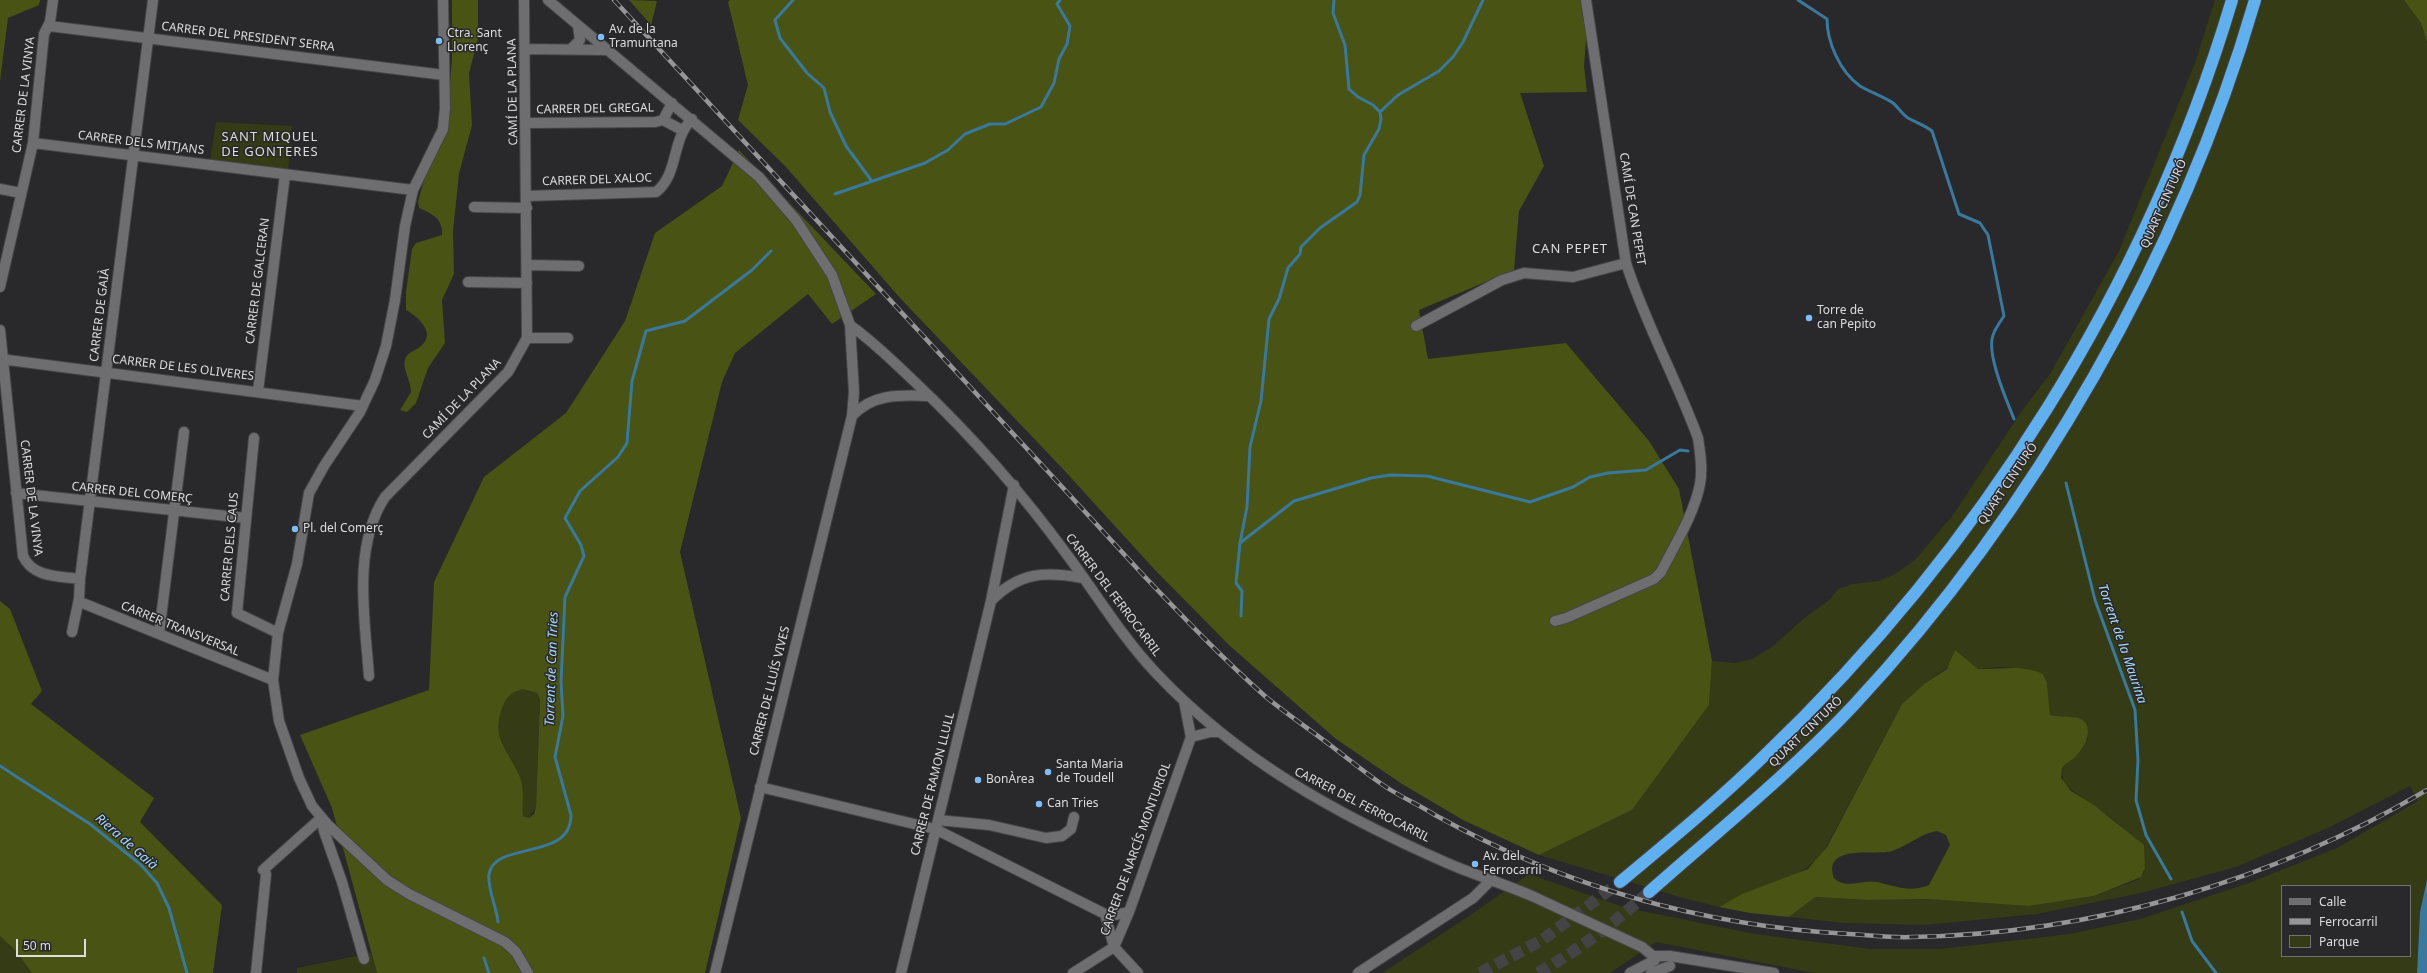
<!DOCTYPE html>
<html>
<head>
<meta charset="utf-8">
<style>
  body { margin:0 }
  #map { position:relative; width:2427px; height:973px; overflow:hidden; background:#29282a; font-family:"Noto Sans",sans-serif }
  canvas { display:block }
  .legend { position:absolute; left:2281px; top:885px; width:130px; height:72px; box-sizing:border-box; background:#29282a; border:1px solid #717072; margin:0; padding:5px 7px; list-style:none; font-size:12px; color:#dddcde }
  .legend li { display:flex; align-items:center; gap:8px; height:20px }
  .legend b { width:20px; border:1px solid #717072 }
  .scale { position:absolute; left:16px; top:939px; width:70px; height:18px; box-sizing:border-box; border:2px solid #dddcde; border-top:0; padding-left:5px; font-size:12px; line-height:14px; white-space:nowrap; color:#dddcde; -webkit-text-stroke:3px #29282a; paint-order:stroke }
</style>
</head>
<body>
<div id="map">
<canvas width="2427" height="973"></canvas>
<ul class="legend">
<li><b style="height:5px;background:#6e6d70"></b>Calle</li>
<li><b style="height:5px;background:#969597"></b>Ferrocarril</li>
<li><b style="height:11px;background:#343b15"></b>Parque</li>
</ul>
<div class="scale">50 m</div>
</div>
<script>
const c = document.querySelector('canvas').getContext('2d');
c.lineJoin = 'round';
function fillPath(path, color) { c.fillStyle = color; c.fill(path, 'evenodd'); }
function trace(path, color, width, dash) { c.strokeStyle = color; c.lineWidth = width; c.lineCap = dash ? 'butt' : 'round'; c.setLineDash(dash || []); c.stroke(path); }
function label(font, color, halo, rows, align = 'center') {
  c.font = font + ' "Noto Sans",sans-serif'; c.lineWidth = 3; c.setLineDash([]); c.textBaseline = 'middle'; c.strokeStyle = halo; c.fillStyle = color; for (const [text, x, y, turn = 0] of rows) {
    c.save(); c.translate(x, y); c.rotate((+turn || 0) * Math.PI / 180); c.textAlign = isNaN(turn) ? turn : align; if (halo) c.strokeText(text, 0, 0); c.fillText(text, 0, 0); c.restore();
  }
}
fillPath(new Path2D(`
  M2215 0H2404L2421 23 2427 42V879L2420 912 2417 973H1814L1656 942 1610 973H1382L1469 916 1529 874 1623 907 1755 934 1871 949H1940L2069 934 2140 919 2246 884 2337 848 2418 801 2410 786 2328 828 2236 867 2141 893 2037 914 1925 925 1844 923 1789 917 1815 897 1868 900 1927 899 2029 906 2094 896 2137 880 2144 873C2150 831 2089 807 2063 783L2062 768 2081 751 2088 738 2074 718 2050 715 2047 683 2043 674 2027 669 2000 667 1978 669 1969 664 1963 656 1924 684 1902 704 1822 855C1795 883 1752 887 1719 907L1683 898 1539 855 1632 810 1709 705 1712 661 1736 663 1752 659 1773 646 1803 619 1829 600 1838 589 1853 584 1878 581 1893 575 1914 561 1953 515 2021 412 2050 374 2119 251 2195 63ZM2282 886H2410V956H2282Z
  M216 122 292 126 288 171 210 160Z
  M523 689 537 693 540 700 536 807 529 818 523 816C522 803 525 790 520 777 509 748 490 739 503 706 507 696 512 692 523 689Z
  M0 936 16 951 32 973H0Z
  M371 953 377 973H297V968Z`), '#343b15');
fillPath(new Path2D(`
  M0 0H40L39 5 8 18 0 81Z
  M452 0H478V39L469 73 472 125 459 174 453 231 454 274 442 300 445 343 428 368 416 403 407 412 400 410 411 392C411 381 402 369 405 359 408 351 416 351 421 346 437 333 417 316 406 310V292L412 249 416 243 442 235C443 219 433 214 419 208L418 202 425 176 445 138 452 60Z
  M629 0 657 1 651 25Z
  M730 0H1589L1584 66 1587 92 1520 93 1544 166 1519 211 1514 270 1419 310 1428 359 1566 343 1649 441 1679 489 1712 661 1709 705 1632 810 1539 855 1463 820 1402 784 1336 739 1230 646 1155 570 1062 468 900 298 786 167 738 120 748 85 728 2Z
  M2404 0H2427V42L2421 23Z
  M739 150 876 294 832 324 808 294 735 353 722 382 680 552 741 818 705 973H377L332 808 300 735 429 690 434 582 484 477 566 413 625 321 655 233 722 186ZM523 689 537 693 540 700 536 807 534 814 529 818 523 816C522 802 525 790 520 777 508 748 490 739 503 706 507 696 512 692 523 689Z
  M0 601 10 609 42 691 31 704 154 798 140 822 222 905 213 973H32L16 951 0 936Z
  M1955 650 1978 669C2000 670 2022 664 2043 674L2047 683 2050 715C2059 717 2069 716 2078 718 2095 723 2087 745 2078 754 2073 760 2066 763 2062 768L2061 778 2071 791 2094 805 2144 845 2145 868 2141 877 2094 896 2029 906 1927 899 1868 900 1815 897 1789 917 1750 913 1719 907 1742 894 1808 869 1827 847 1902 704 1924 684 1947 669ZM1937 831 1946 835 1950 845 1929 885C1910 893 1895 886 1877 882 1862 879 1846 890 1834 878 1822 843 1877 856 1892 851 1908 846 1921 833 1937 831Z`), '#495313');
fillPath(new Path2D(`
  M2427 879V973H2417L2420 912Z`), '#39799e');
trace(new Path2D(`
  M793 0 775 20 780 38 807 73 824 88 830 112 846 146 871 180
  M1798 0 1827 19C1827 42 1840 72 1860 86 1870 92 1882 96 1893 103 1898 107 1902 114 1908 118 1917 123 1924 125 1932 131L1959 214 1980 223 1988 235 2004 316C2000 322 1995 329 1993 335 1986 354 2007 401 2014 419
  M1380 112 1398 95 1439 71 1453 57 1463 42 1483 0
  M835 194 925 163 948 150 965 134 990 124H1005L1041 107 1054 83 1059 59 1067 44 1070 26 1057 4 1060 0
  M2066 483 2095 600 2135 710 2138 760 2136 800 2146 835 2171 879
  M1240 543 1247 507 1250 447 1261 401 1269 319 1279 299 1288 268 1300 254 1301 247 1320 228 1357 202 1360 195 1364 155 1379 129 1381 119 1380 112 1373 105 1358 97 1349 89 1345 45 1333 13 1334 0
  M1241 616 1242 591 1236 583 1240 543 1294 501 1371 478 1390 475 1427 476 1530 502 1573 487 1590 477 1608 473 1646 470 1680 450 1688 451
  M0 766 90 824 140 864 157 883 169 908 187 973
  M2182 912 2192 941 2216 973
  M498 922C497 908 487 888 489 874 495 840 571 862 571 815L555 757 563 716 561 682 565 597 584 556 581 545 565 518 580 491 618 457 627 443 632 381 646 331 685 321 752 270 771 251
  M484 958 489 973`), '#39799e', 3);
trace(new Path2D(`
  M1480 973 1542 940 1620 882
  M1538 973C1579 950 1615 922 1649 892`), '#444345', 12, [12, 6]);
const minor = new Path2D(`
  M443 0 445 108 443 129 413 190 405 226 395 300 386 346 375 380 360 412 324 466 309 493 297 564 278 633 273 680 279 721 299 778 312 806 328 825 387 880 409 894 505 942 516 952 528 973
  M548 0 759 177 796 220 832 275 850 325 854 392 852 416
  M49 26 444 75
  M525 49 606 50
  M571 49 580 40 578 26
  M663 120 682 130
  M526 123 655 122 663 120 672 103
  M33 143 413 190
  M0 189 21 193
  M527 196 656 192C679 174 671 140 692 119
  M474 207 527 208
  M527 265 579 266
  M468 282 527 283
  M0 287 33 143 44 34 50 22 53 0
  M850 325C875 343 896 364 918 385 975 439 1022 493 1068 556 1097 595 1122 637 1156 673 1238 760 1338 815 1447 863 1475 875 1504 884 1532 896
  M1416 326 1502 280 1524 273 1573 277 1626 263
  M0 330 23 556C33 578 59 576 80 579
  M527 338H568
  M0 359 363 406
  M258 391 285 175
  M254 438 237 613 278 633
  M16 493 245 518
  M79 599 80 602 273 680
  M991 601C1019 572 1045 571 1083 578
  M1555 621 1566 618 1654 579 1661 572C1675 544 1694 515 1700 484 1703 469 1700 452 1698 438 1676 378 1645 323 1626 263L1586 0
  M72 632 79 599 80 579 153 0
  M159 634 184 432
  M369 676C365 620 352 547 385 497L508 372 527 338 524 0
  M1191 737 1211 732H1219
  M760 787 935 829 1105 914 1115 915 1129 912
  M321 818 324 831 342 882 364 959
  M938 820 989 825 1046 838 1062 836 1071 829 1074 817
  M263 870 321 818
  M1105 914 1114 947 1138 973
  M1642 947 1653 956H1670L1774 973
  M256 973 266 874
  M715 973 852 416C873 393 901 395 929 396
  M901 973 991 601 1014 485
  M1073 973 1114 947 1129 912 1191 737 1184 701
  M1358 973 1473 898 1492 879
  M1630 973 1655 960
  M1651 973 1670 966`);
const motorway = new Path2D(`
  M1620 882C1669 841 1718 801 1764 756 1981 549 2146 288 2232 0
  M1649 892C1718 831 1790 773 1853 706 2034 512 2181 255 2255 0`);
trace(minor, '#464547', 12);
trace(motorway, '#464547', 14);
trace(minor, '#6e6d70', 10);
trace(motorway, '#60b0ef', 12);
const rail = new Path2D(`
  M614 0 1145 577C1184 618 1223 659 1266 697 1288 715 1312 731 1334 748 1351 761 1368 775 1386 787 1401 797 1419 805 1435 815 1563 886 1703 926 1849 934 1870 935 1891 938 1912 937 2092 934 2273 881 2427 790`);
trace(rail, '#969597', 4.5);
trace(rail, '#29282a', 3, [9]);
const minorBridge = new Path2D(`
  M1532 896 1642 947`);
trace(minorBridge, '#464547', 12, []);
trace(minorBridge, '#6e6d70', 10);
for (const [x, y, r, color] of [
  [601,37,4,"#7dbef9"],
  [439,41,4,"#7dbef9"],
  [1809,318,4,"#7dbef9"],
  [295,529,4,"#7dbef9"],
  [1048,772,4,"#7dbef9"],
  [978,780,4,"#7dbef9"],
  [1039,804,4,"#7dbef9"],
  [1475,864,4,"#7dbef9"]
]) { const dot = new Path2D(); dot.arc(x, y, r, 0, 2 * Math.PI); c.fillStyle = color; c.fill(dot); trace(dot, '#29282a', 1.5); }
label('12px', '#dddcde', '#29282a', [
  ["Av. de la",609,30],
  ["Tramuntana",609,44],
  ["Ctra. Sant",447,34],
  ["Llorenç",447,48],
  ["Torre de",1817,311],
  ["can Pepito",1817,325],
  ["Pl. del Comerç",303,529],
  ["Santa Maria",1056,765],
  ["de Toudell",1056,779],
  ["BonÀrea",986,780],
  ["Can Tries",1047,804],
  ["Av. del",1483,857],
  ["Ferrocarril",1483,871]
], 'left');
label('12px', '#dddcde', '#29282a', [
  ["CARRER DEL PRESIDENT SERRA",248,37,7],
  ["CAMÍ DE LA PLANA",513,92,-91],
  ["CARRER DE LA VINYA",24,95,-83],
  ["CARRER DEL GREGAL",595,109,-1],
  ["CARRER DELS MITJANS",141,143,7],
  ["CARRER DEL XALOC",597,180,-2],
  ["QUART CINTURÓ",2164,204,-66],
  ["CAMÍ DE CAN PEPET",1632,209,81],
  ["CARRER DE GALCERAN",258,281,-83],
  ["CARRER DE GAIÀ",100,315,-83],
  ["CARRER DE LES OLIVERES",183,368,7],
  ["CAMÍ DE LA PLANA",462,399,-46],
  ["QUART CINTURÓ",2008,484,-56],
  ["CARRER DEL COMERÇ",132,493,6],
  ["CARRER DE LA VINYA",31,498,83],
  ["CARRER DELS CAUS",230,547,-85],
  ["CARRER DEL FERROCARRIL",1113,595,53],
  ["CARRER TRANSVERSAL",180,629,22],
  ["CARRER DE LLUÍS VIVES",770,691,-76],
  ["QUART CINTURÓ",1806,732,-44],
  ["CARRER DE RAMON LLULL",933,784,-76],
  ["CARRER DEL FERROCARRIL",1362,805,27],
  ["CARRER DE NARCÍS MONTURIOL",1136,849,-70]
]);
c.letterSpacing = '1px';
label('13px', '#dddcde', '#29282a', [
  ["SANT MIQUEL",270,137],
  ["DE GONTERES",270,152],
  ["CAN PEPET",1570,249]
]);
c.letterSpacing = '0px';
label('italic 13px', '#a7dbfc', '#29282a', [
  ["Torrent de la Maurina",2122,644,71],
  ["Torrent de Can Tries",552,669,-88],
  ["Riera de Gaià",126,842,41]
]);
</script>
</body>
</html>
